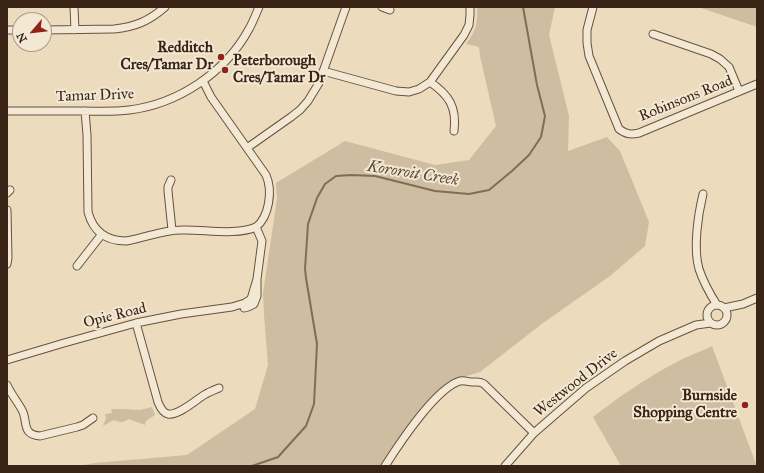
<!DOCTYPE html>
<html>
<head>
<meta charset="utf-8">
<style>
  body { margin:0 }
  #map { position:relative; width:764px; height:473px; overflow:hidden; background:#ecdcbd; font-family:"IM FELL Great Primer",serif }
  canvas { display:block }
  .frame { position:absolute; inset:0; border:8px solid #392416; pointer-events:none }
  .north { position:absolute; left:12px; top:12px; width:40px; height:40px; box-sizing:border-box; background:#f3e8d4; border:1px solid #a99a88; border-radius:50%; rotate:242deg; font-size:11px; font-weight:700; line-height:16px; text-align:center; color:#392416 }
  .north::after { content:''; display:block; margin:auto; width:14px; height:18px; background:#8f2418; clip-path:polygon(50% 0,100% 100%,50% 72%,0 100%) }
</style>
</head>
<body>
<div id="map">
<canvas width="764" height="473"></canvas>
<div class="frame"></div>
<div class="north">N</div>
</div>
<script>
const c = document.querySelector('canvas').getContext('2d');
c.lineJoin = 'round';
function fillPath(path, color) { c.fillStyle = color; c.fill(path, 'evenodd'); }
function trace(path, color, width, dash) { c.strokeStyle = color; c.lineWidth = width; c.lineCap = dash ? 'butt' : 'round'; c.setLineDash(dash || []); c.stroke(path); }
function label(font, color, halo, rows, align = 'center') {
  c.font = font + ' "IM FELL Great Primer",serif'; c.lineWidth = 4; c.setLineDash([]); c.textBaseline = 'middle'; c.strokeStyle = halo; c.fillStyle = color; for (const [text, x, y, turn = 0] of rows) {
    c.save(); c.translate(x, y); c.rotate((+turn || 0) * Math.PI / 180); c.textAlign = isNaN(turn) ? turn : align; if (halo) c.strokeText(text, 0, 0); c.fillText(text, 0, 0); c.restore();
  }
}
fillPath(new Path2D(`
  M477 7H555L549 35 569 116 568 151 607 137 620 151 649 222 645 246 610 276 543 323 480 372 460 378 442 387 420 412 381 466H78L95 463 187 455 255 409 268 365 264 315 263 293 277 199 276 183 345 141 435 165 469 160 496 126 480 56 479 47 466 44C476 31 478 23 477 7Z
  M698 7H757V27Z
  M712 346 756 464V466H621L593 417C619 397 646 378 675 363 687 356 700 352 712 346Z
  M152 407 155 415 146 421 145 425 129 419C123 423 120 423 114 420L103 426 106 418 105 414 112 413 111 409H122L140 410Z`), '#cebda1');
trace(new Path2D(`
  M252 466 278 457 306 426 314 404 317 344 306 278 305 269 308 224 317 198 325 184 336 176 351 175 375 176 435 191 469 194 489 190 512 171 529 155 541 137 545 116 537 85 523 7`), '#806d58', 2);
const minor = new Path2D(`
  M74 7 75 30
  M382 7 390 10
  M593 7 587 30V43L589 56 619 129C626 134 630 135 639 133L757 84
  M7 30H20
  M44 30 114 29C135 27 149 21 165 7
  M653 34 711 54 720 59 729 67 739 91
  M323 71 396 91 409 92 419 89 430 82 464 35 469 25 470 15V7
  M203 81 211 97 266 175C273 191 269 217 256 227L262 241 257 279V296L254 304 248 307 244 308
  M430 82C449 95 457 107 454 131
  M7 111C31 111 56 111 80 111 97 111 113 112 129 110 178 104 225 73 249 29 253 22 256 14 259 7
  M85 111 87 135 88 212C93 231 106 241 126 241 145 238 162 230 181 230 204 229 235 236 256 227
  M247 148 291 117 300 110 308 101 319 83 346 7
  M171 180 168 187V191L172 230
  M7 193 10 190
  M703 194C698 215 693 248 699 269 703 281 710 294 717 305
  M7 210 8 258 7 264
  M77 266 102 234
  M707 315a10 10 0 1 1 20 0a10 10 0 1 1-20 0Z
  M724 308 743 304 757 298
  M136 323 158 402C160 407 163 413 168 414 178 416 196 400 204 395 209 392 214 390 219 388
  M7 360 64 343 136 323 181 314 232 307 245 303 251 299 257 279
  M7 385C11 394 17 401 22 410 28 420 21 435 40 436L77 427 83 425 93 418
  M385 466C399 444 436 388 460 381 465 380 468 382 472 382 477 382 480 381 484 384L534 433
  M505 466 534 433 557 413 586 388 625 361 659 341 696 325 711 323`);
trace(minor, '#665240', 9);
trace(minor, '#f3e8d4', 7);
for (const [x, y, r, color] of [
  [221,57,4,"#8f2418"],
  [225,70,4,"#8f2418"],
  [745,405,4,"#8f2418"]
]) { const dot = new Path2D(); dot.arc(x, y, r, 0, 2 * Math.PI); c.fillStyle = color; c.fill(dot); trace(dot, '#f3e8d4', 1.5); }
label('bold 15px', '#392416', '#f3e8d4', [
  ["Redditch",213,48],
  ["Cres/Tamar Dr",213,65],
  ["Peterborough",233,61,"left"],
  ["Cres/Tamar Dr",233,78,"left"],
  ["Burnside",737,396],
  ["Shopping Centre",737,413]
], 'right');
label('15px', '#392416', '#f3e8d4', [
  ["Tamar Drive",95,96,-2],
  ["Robinsons Road",686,99,-22],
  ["Opie Road",115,316,-14],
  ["Westwood Drive",576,383,-38]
]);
label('italic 16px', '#5c4837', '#f3e8d4', [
  ["Kororoit Creek",413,174,9]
]);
</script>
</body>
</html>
